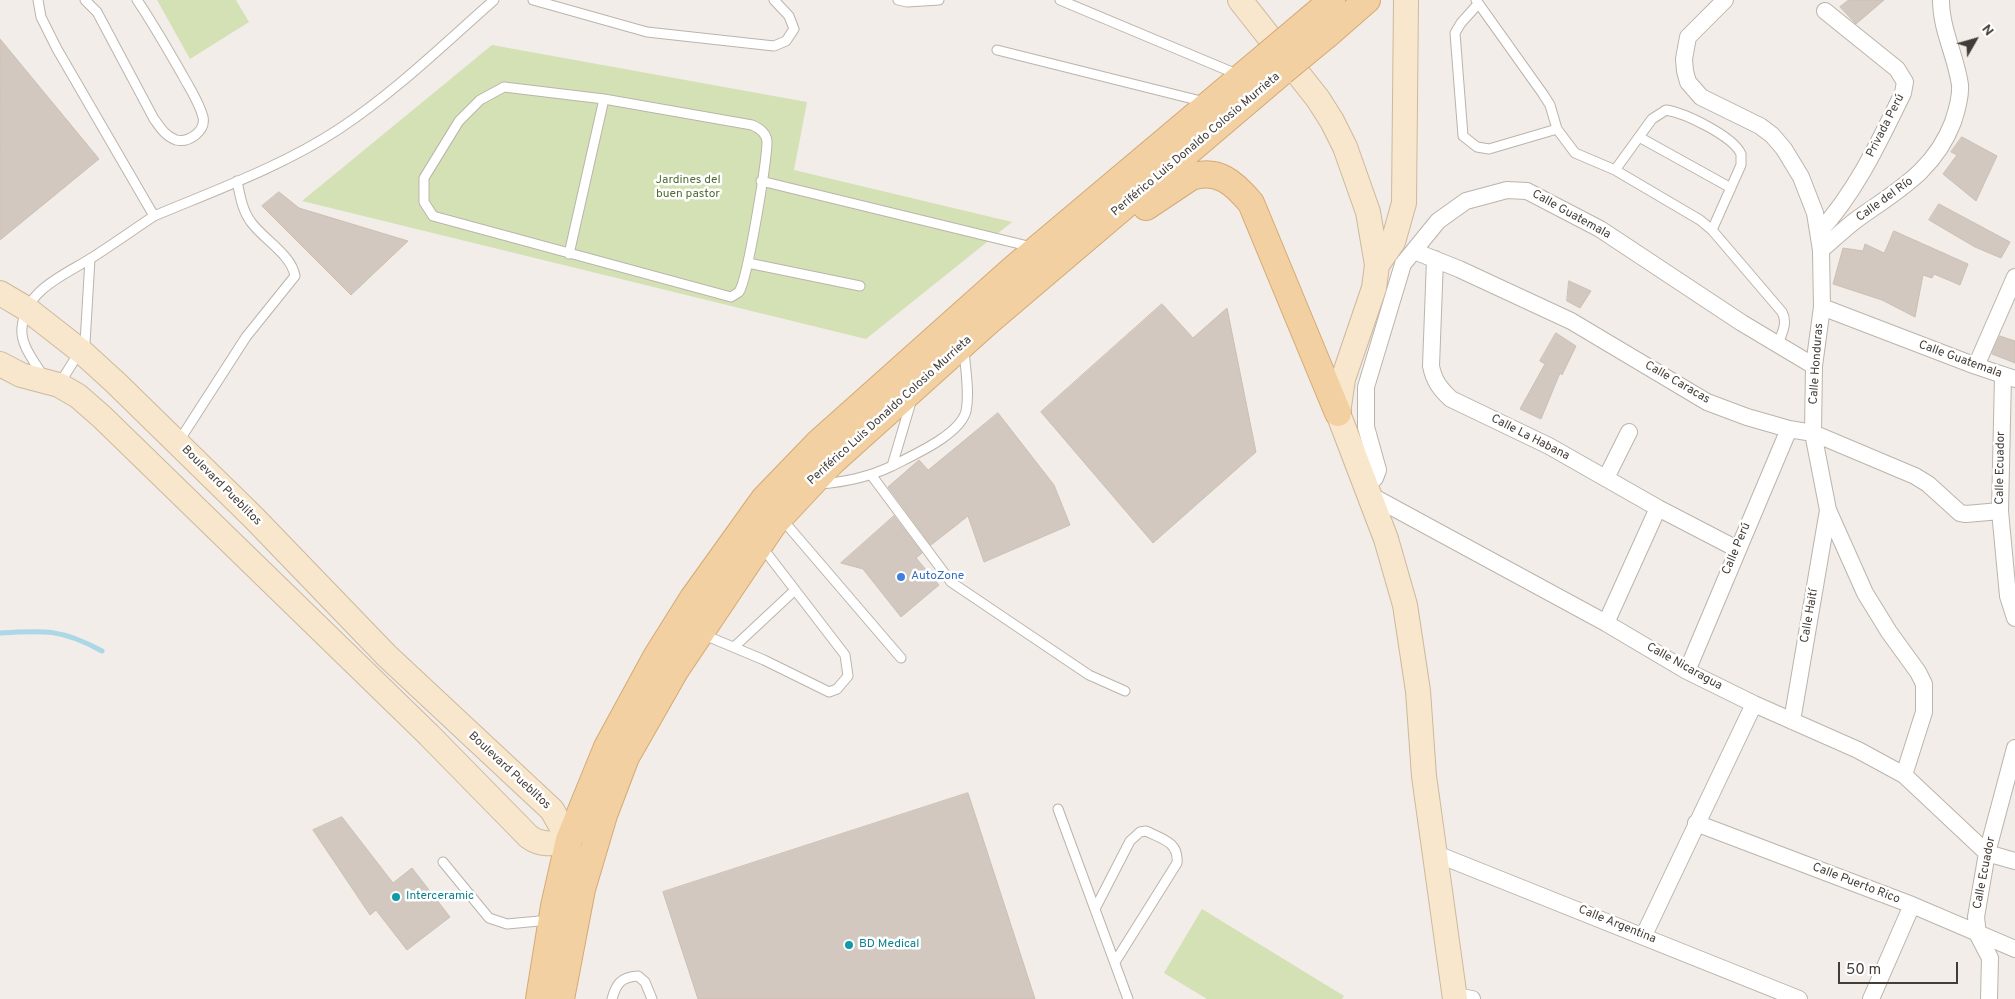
<!DOCTYPE html>
<html>
<head>
<meta charset="utf-8">
<style>
  body { margin:0 }
  #map { position:relative; width:2015px; height:999px; overflow:hidden; background:#f2ede8; font-family:Overpass,sans-serif }
  canvas { display:block }
  .north { position:absolute; left:1950px; top:15px; width:50px; height:50px; -webkit-text-stroke:4px #fff; paint-order:stroke; rotate:52deg; font-size:14px; font-weight:700; line-height:20px; text-align:center; color:#443d37 }
  .north::after { content:''; display:block; margin:auto; width:18px; height:22px; background:#443d37; clip-path:polygon(50% 0,100% 100%,50% 72%,0 100%) }
  .scale { position:absolute; left:1838px; top:962px; width:120px; height:22px; box-sizing:border-box; border:2px solid #443d37; border-top:0; padding-left:6px; font-size:15px; line-height:18px; white-space:nowrap; color:#443d37; -webkit-text-stroke:4px #fff; paint-order:stroke }
</style>
</head>
<body>
<div id="map">
<canvas width="2015" height="999"></canvas>
<div class="north">N</div>
<div class="scale">50 m</div>
</div>
<script>
const c = document.querySelector('canvas').getContext('2d');
c.lineJoin = 'round';
function fillPath(path, color) { c.fillStyle = color; c.fill(path, 'evenodd'); }
function trace(path, color, width, dash) { c.strokeStyle = color; c.lineWidth = width; c.lineCap = dash ? 'butt' : 'round'; c.setLineDash(dash || []); c.stroke(path); }
function label(font, color, halo, rows, align = 'center') {
  c.font = font + ' Overpass,sans-serif'; c.lineWidth = 5; c.setLineDash([]); c.textBaseline = 'middle'; c.strokeStyle = halo; c.fillStyle = color; for (const [text, x, y, turn = 0] of rows) {
    c.save(); c.translate(x, y); c.rotate((+turn || 0) * Math.PI / 180); c.textAlign = isNaN(turn) ? turn : align; if (halo) c.strokeText(text, 0, 0); c.fillText(text, 0, 0); c.restore();
  }
}
fillPath(new Path2D(`
  M157 0H236L249 22 190 59Z
  M492 45 807 102 794 170 1012 222 866 339 302 201Z
  M1202 909 1344 996 1342 999H1207L1164 973Z`), '#d3e1b5');
trace(new Path2D(`
  M0 633C44 630 62 629 102 651`), '#abd7e7', 5);
const building = new Path2D(`
  M1849 0H1884L1856 24 1840 7Z
  M0 39 99 159 0 240Z
  M1962 137 1997 156 1976 201 1943 174 1957 155 1951 152Z
  M279 192 299 208 408 241 351 295 262 206Z
  M1939 204 2010 242 2001 258 1975 247 1929 220Z
  M1894 231 1968 264 1960 285 1934 274 1932 278 1923 275 1915 317 1882 300 1833 284 1843 248 1863 251 1865 244 1884 253Z
  M1569 281 1591 291 1580 308 1567 301Z
  M1162 304 1193 338 1227 308 1256 452 1153 543 1041 412Z
  M1556 333 1576 346 1562 375 1560 373 1541 419 1520 409 1545 364 1540 361Z
  M2000 336 2015 341V363L1992 354Z
  M998 413 1054 485 1070 525 984 562 968 516 931 545 888 487 919 460 928 470Z
  M894 516 922 553 916 558 939 585 901 617 863 569 841 563Z
  M968 793 1035 999H698L663 892Z
  M342 817 393 883 412 868 450 917 407 950 376 910 370 915 313 830Z`);
fillPath(building, '#d2c8bf');
trace(building, '#ccbfb3', 1);
const lane = new Path2D(`
  M38 0 41 17 57 49 154 216C133 230 113 244 93 257 65 275 25 289 22 328 20 345 35 362 43 376
  M85 0 97 12 154 119C160 127 165 136 176 140 189 143 206 131 203 117 199 102 190 89 183 76 168 50 154 25 137 0
  M533 0 647 32 774 46 786 41 794 29 789 16 774 0
  M898 0 907 2 939 0
  M1060 0 1239 75
  M1476 0 1543 94 1550 105 1557 129 1575 153 1615 170 1700 220 1712 230 1782 312C1788 323 1782 333 1778 344
  M1478 4 1461 23 1455 33 1463 136 1477 147 1489 149 1557 129
  M997 50 1205 102
  M504 87 604 99 752 125C759 128 766 132 767 141 767 160 748 278 739 292L731 297 433 216 424 202V178L459 121 480 100Z
  M1639 137 1731 188
  M1615 170 1652 119 1666 110C1685 113 1733 136 1741 154V165L1712 230
  M761 181 1032 247
  M154 216C216 190 283 166 339 129 395 92 444 44 494 0
  M569 254 604 99
  M748 263 860 286
  M60 383 85 343 90 259
  M179 441 246 337 295 276C291 254 263 239 251 222 242 210 240 195 237 181
  M892 466C913 455 960 435 966 411 970 392 965 368 964 349
  M872 476 951 582 1089 675 1125 691
  M820 484C847 482 869 477 892 466L911 402
  M781 518 901 658
  M702 634 764 660 829 692 837 689 848 676 845 655 762 547
  M734 647 795 590
  M1058 809 1128 999
  M443 862 489 918 507 924 550 920
  M1095 909 1130 841 1140 832 1146 831C1162 839 1179 842 1177 863L1115 962
  M612 999C616 984 621 977 638 976L645 982 652 999`);
const street = new Path2D(`
  M1725 0 1688 37 1684 59 1685 71 1688 82 1701 97 1760 126 1772 135 1784 149 1801 177 1815 213 1821 250 1822 307 1814 366 1813 433 1828 510 1865 593 1889 632 1918 672 1924 684V712L1904 775
  M1819 232C1856 192 1879 142 1903 93L1905 82 1897 69 1825 11
  M1821 250C1833 240 1844 229 1856 220 1896 191 1934 172 1953 122 1957 110 1961 97 1960 85 1956 56 1941 30 1941 0
  M1414 251 1459 269 1571 321 1707 402 1747 417 1789 429 1813 433 1915 476 1928 484 1960 513 1966 514 2000 511
  M1435 259 1431 366C1434 381 1440 389 1451 399L1549 446 1658 508 1737 549
  M1822 307 1976 366 2015 379
  M1976 366 2015 277
  M2003 376 2000 511 2008 596 2015 618
  M1606 478 1629 432
  M1366 484 1375 478 1378 470 1366 427V387L1403 264 1438 221 1466 201 1507 190 1527 191 1600 229 1742 323 1814 366
  M1370 495 1606 623 1687 671 1754 704 1858 750 1904 775 1987 853 2015 861
  M1606 623 1658 508
  M1687 671 1789 429
  M1792 721 1828 510
  M1696 823 1912 905 2015 949
  M1434 853 1799 999
  M1644 935 1754 704
  M1455 996 1472 999
  M1871 999 1912 905
  M1989 999 1990 958 1978 935 1976 917 1987 853 2015 748`);
const secondary = new Path2D(`
  M1240 0 1318 99 1332 121 1345 147 1368 212 1377 265 1374 288 1343 379 1338 413 1386 539 1405 605 1418 691 1424 776 1455 999
  M1377 265 1393 242 1404 203 1406 0
  M0 293 27 309 82 352 116 383 254 518 387 656 552 810 569 840C554 843 543 847 529 837L429 735 102 417 78 396 59 385 21 375 0 364`);
const primary = new Path2D(`
  M1311 18 1332 0
  M1327 35 1367 0
  M1146 207 1191 177C1218 168 1234 183 1251 203L1338 413
  M539 999 554 906 569 840 607 747 656 657 693 598 764 499 818 443 1013 269 1266 56
  M561 999 582 889 604 815 626 757 675 671 773 525 832 462 989 321 1282 72`);
trace(lane, '#bcb4ab', 11);
trace(street, '#bcb4ab', 18);
trace(secondary, '#ccb99d', 26);
trace(primary, '#d5aa73', 28);
trace(lane, '#fff', 9);
trace(street, '#fff', 16);
trace(secondary, '#f8e7cc', 24);
trace(primary, '#f2d0a1', 26);
const primaryBridge = new Path2D(`
  M1266 56 1311 18
  M1282 72 1327 35`);
trace(primaryBridge, '#d5aa73', 28, []);
trace(primaryBridge, '#f2d0a1', 26);
for (const [x, y, r, color] of [
  [901,577,5,"#3f7fe0"],
  [396,897,5,"#0f9aa8"],
  [849,945,5,"#0f9aa8"]
]) { const dot = new Path2D(); dot.arc(x, y, r, 0, 2 * Math.PI); c.fillStyle = color; c.fill(dot); trace(dot, '#fff', 2); }
label('12px', '#443d37', '#fff', [
  ["Privada Perú",1886,126,-63],
  ["Periférico Luis Donaldo Colosio Murrieta",1196,145,-40],
  ["Calle del Río",1885,200,-36],
  ["Calle Guatemala",1571,215,29],
  ["Calle Guatemala",1960,360,20],
  ["Calle Honduras",1817,364,-86],
  ["Calle Caracas",1677,383,30],
  ["Periférico Luis Donaldo Colosio Murrieta",890,411,-42],
  ["Calle La Habana",1530,438,27],
  ["Calle Ecuador",2001,468,-89],
  ["Boulevard Pueblitos",221,486,45],
  ["Calle Perú",1737,549,-67],
  ["Calle Haití",1810,616,-80],
  ["Calle Nicaragua",1684,667,29],
  ["Boulevard Pueblitos",509,771,43],
  ["Calle Ecuador",1985,873,-79],
  ["Calle Puerto Rico",1856,884,21],
  ["Calle Argentina",1617,925,22]
]);
label('12px', '#516f32', '#fff', [
  ["Jardines del",688,181],
  ["buen pastor",688,195]
]);
label('12px', '#366cbe', '#fff', [
  ["AutoZone",911,577]
], 'left');
label('12px', '#0d838f', '#fff', [
  ["Interceramic",406,897],
  ["BD Medical",859,945]
], 'left');
</script>
</body>
</html>
